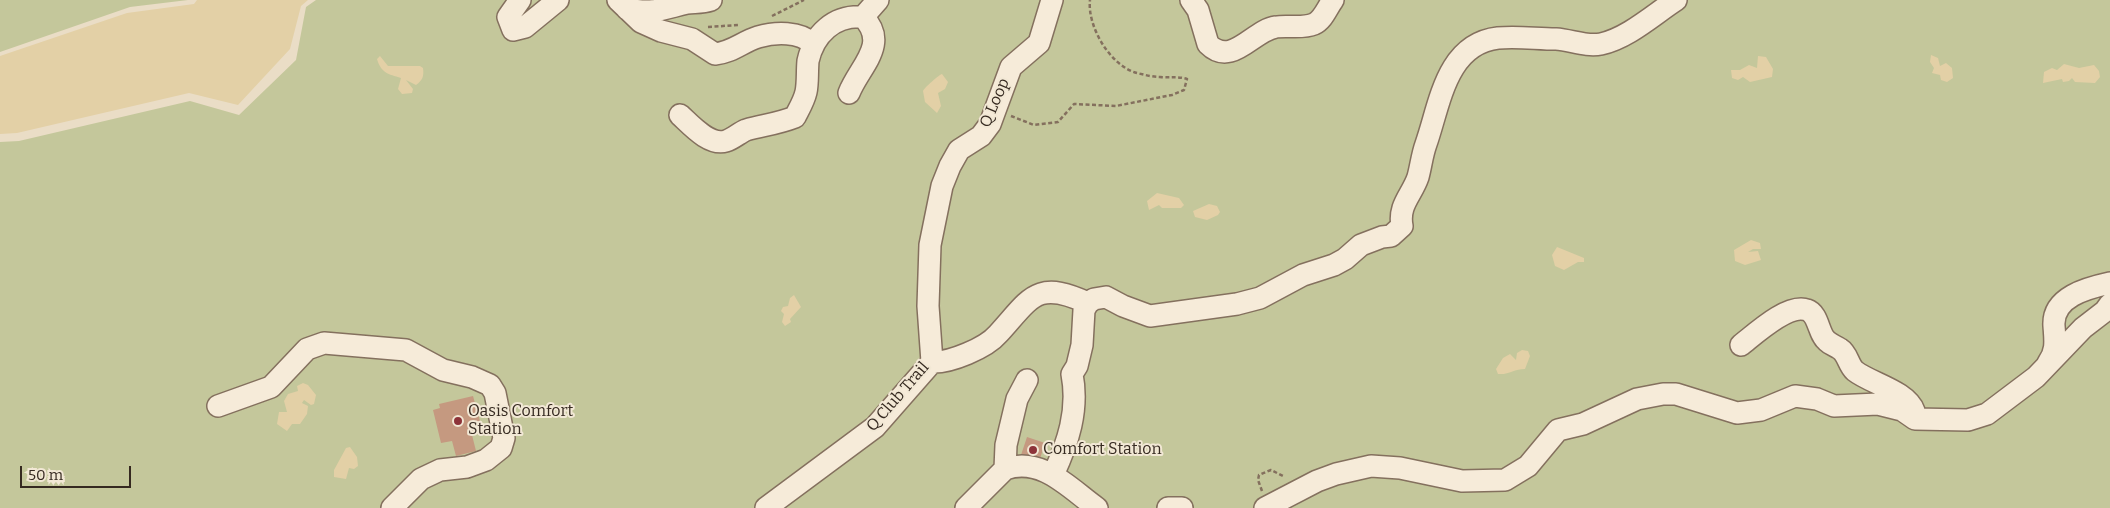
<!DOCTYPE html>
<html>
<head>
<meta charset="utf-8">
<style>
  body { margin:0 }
  #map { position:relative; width:2110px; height:508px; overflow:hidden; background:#eaddc6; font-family:Bitter,serif }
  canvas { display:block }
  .scale { position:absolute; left:20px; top:466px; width:111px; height:22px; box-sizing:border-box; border:2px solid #352920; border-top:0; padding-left:6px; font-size:15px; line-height:18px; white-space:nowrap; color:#352920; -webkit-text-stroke:4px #f2e8d5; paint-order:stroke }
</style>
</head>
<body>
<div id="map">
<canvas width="2110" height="508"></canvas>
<div class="scale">50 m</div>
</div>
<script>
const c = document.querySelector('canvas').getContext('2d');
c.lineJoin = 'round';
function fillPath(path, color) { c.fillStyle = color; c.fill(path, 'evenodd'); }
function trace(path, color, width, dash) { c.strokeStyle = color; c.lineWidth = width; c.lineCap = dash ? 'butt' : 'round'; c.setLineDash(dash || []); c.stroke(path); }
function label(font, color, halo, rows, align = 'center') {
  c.font = font + ' Bitter,serif'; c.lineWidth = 4; c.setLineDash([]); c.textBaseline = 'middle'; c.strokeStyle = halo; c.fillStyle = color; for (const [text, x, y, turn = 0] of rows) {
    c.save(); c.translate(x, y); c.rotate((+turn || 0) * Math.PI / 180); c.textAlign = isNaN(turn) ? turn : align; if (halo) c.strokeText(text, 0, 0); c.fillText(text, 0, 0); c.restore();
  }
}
fillPath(new Path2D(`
  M0 0H188L130 7 0 52Z
  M316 0H2110V508H0V142L19 141 190 101 239 115 296 60 306 7Z`), '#c4c79b');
fillPath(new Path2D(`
  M197 0H308L301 6 290 49 238 105 189 93 17 133 0 134V56L127 13 194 4Z
  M1931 55 1938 58 1940 66 1946 63 1952 68 1953 78 1947 82 1941 80 1940 75 1932 73 1934 68 1930 62Z
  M380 56 388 66H420L423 68C424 76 423 80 416 85L406 80 413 89 412 93 402 94 398 89 401 78C388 74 381 73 377 59Z
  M1758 56 1766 57 1773 69 1772 77 1750 82 1743 77 1738 80 1732 78 1731 70H1740L1749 65 1757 68Z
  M2064 64 2079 68 2094 65 2099 71 2100 77 2095 83 2075 82 2072 78 2069 81 2063 82 2062 79 2043 83 2044 72 2052 68 2057 70Z
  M942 74 948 82 945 89 938 93 941 106 937 113 925 102 923 91C925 87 939 75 942 74Z
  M1157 193 1179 198 1184 205 1181 208H1162L1159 205 1149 210 1147 201Z
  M1209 204 1217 206 1220 212 1218 215 1207 220 1195 217 1193 211Z
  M1751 240 1760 243 1761 249H1753L1748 252 1758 251 1761 260 1745 265 1735 261 1734 250Z
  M1557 247 1584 258V262H1578L1564 270 1555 266 1552 255Z
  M794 295 801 307 790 319 791 322 785 326 782 322 784 314 781 311 783 307 788 306 790 298Z
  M1522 350 1528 351 1530 356 1525 369C1514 369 1509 375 1498 374L1496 369 1503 358 1510 354 1516 360 1517 353Z
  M303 383 308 385 316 395 314 404 311 405 304 400 302 403 308 406 307 414 300 424H292L287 431 277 424 279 412H287L284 401 288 394 298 391 297 386Z
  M350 447 357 457 358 466 354 469 349 468 346 479 334 477V470L346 448Z`), '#e3d0a6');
fillPath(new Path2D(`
  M473 396 483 432 472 435 476 451 456 456 452 441 441 443 433 410 440 408 439 404Z
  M1027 437 1045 443 1038 465 1020 458Z`), '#c59980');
const minor = new Path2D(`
  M520 0 508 17 513 30 525 27 558 0
  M618 0 641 22 661 31 692 39 715 54C733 52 742 42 758 37 775 32 800 31 813 44
  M1191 0 1198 10 1208 44C1232 68 1253 30 1276 27 1288 25 1302 29 1314 24 1323 20 1327 8 1333 0
  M627 9C654 14 662 9 687 3 695 2 702 3 711 0
  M863 17 878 0
  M680 115C691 125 709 146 726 141 733 139 739 133 746 130 764 125 777 124 795 117 799 109 804 101 806 92 808 83 807 72 808 61 814 34 834 15 863 17 890 44 859 67 849 93
  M1741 345C1755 334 1788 303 1807 310 1819 314 1818 334 1827 341 1831 345 1836 346 1840 349 1848 354 1848 365 1855 371 1870 383 1907 391 1914 411
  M932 362C950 363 986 348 998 334 1031 298 1036 279 1088 303
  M2048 363C2057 351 2055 340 2054 326 2052 297 2087 288 2110 283
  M218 406 271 387 307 349 324 343 406 350 443 370 472 377 490 385 495 393 504 438 501 448 486 460 467 467 440 470 421 479 392 508
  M1005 469 1006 445 1017 399 1027 380
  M1053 475C1068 443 1079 410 1072 374L1077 366 1082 345 1084 310 1088 303 1094 299 1106 297 1123 306 1150 316 1237 304 1260 298 1303 275 1334 265 1345 259 1361 245 1382 237 1391 236 1402 226C1398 205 1412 195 1418 177 1421 166 1422 155 1426 144 1440 104 1446 44 1498 38 1517 36 1537 39 1556 39 1571 40 1586 47 1601 44 1628 38 1653 15 1676 0
  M766 508 875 427 932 362 928 306 930 245 942 186 950 166 959 150 981 136 990 124 1011 67 1039 43 1052 0
  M966 508 1005 469C1042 456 1070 489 1097 508
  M1168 508H1182
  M1265 508 1317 481 1336 474 1371 466 1400 468 1462 481 1505 480 1528 466 1558 430 1583 424 1637 399 1663 394H1676L1737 413 1761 410 1795 396 1817 399 1834 406 1878 404 1902 410 1915 419 1968 420 1987 414 2036 377 2083 328 2105 311 2110 304`);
trace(minor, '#84705e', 24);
trace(new Path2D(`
  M772 16 804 0
  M708 27 738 25
  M1011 116 1034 125 1058 122 1074 104 1116 106 1172 95 1184 90 1187 79C1177 76 1170 78 1160 77 1153 77 1145 75 1137 73 1110 66 1087 26 1090 0
  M1262 491 1258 480 1259 475 1271 470 1285 477`), '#84705e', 2.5, [4, 2.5]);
trace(minor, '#f6ebd9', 21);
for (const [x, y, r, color] of [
  [458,421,5,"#8d3339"],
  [1033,450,5,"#8d3339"]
]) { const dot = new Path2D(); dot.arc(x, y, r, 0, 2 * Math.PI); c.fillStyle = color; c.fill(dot); trace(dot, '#f2e8d5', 2); }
label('16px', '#352920', '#f2e8d5', [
  ["Q Loop",995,103,-67],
  ["Q Club Trail",898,397,-49]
]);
label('16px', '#352920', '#f2e8d5', [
  ["Oasis Comfort",468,412],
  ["Station",468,430],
  ["Comfort Station",1043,450]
], 'left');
</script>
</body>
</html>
